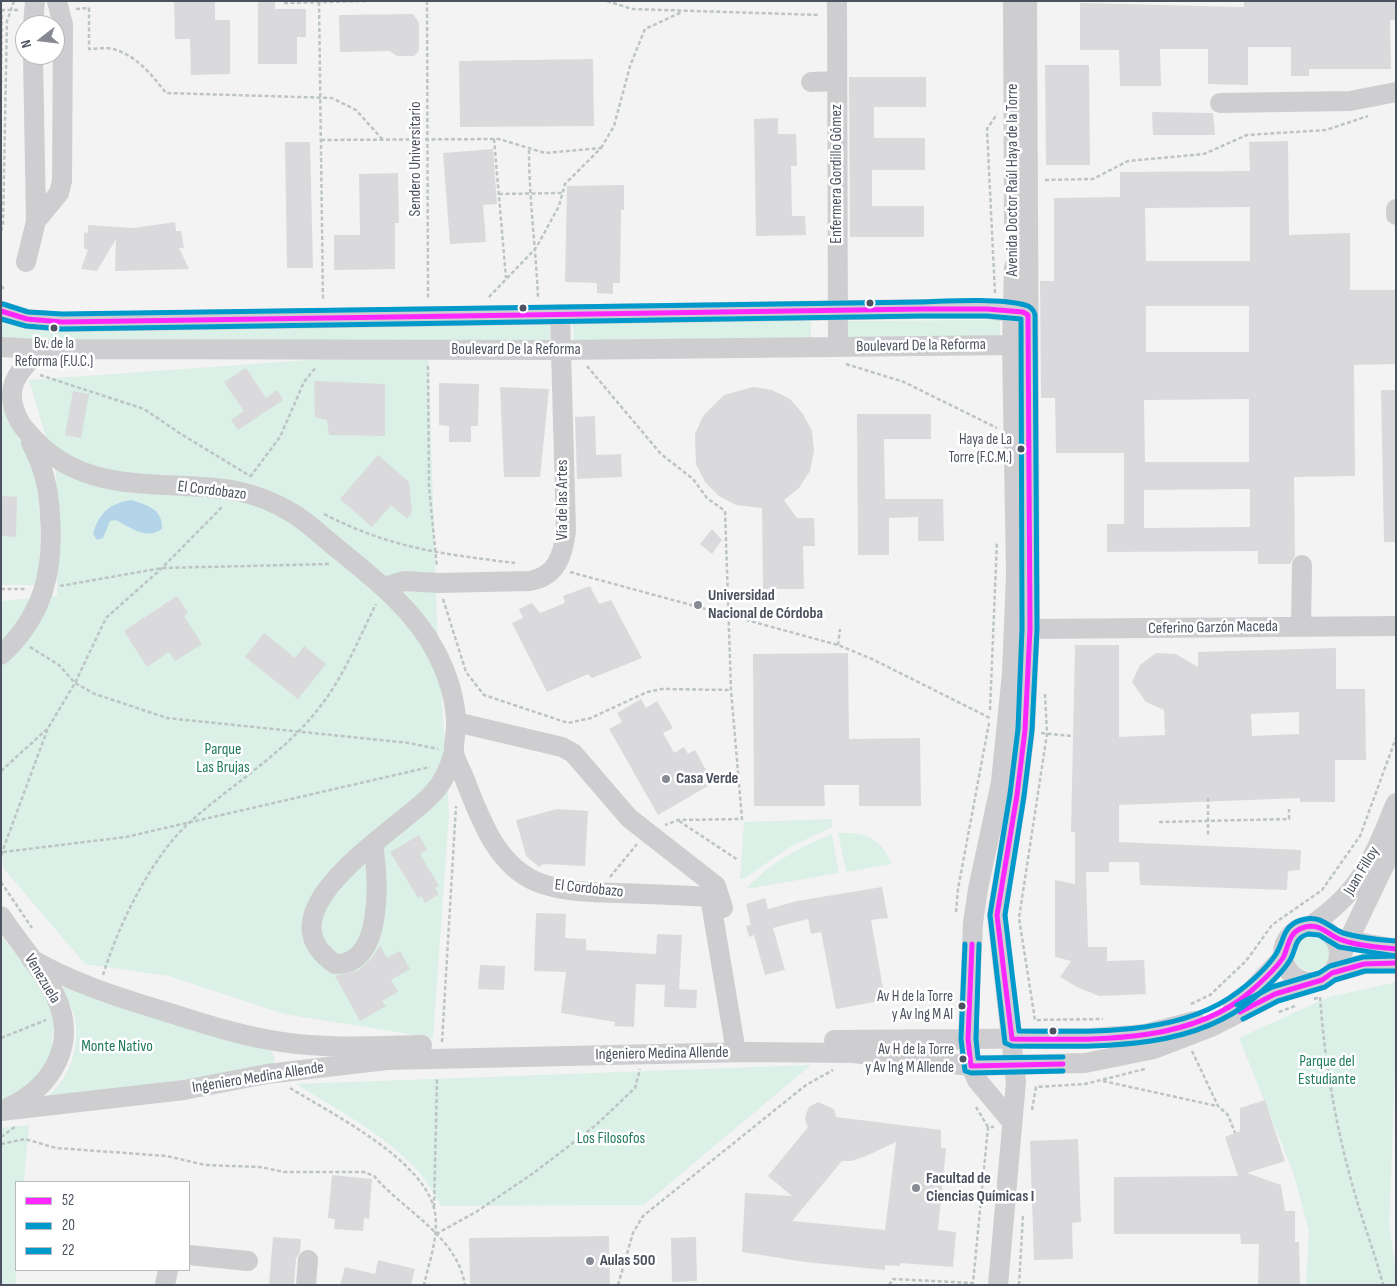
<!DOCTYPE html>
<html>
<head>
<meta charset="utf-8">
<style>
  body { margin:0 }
  #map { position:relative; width:1397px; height:1286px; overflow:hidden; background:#f4f3f3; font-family:"Sofia Sans Condensed",sans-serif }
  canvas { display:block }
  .frame { position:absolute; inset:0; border:2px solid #4c525f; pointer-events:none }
  .legend { position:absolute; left:15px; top:1181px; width:175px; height:90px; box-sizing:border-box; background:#fff; border:1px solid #b7babf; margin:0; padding:6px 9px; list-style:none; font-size:15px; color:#4c525f }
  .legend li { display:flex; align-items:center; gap:10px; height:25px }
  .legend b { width:25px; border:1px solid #b7babf }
  .north { position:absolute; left:15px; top:15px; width:50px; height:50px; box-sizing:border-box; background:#fff; border:1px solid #b7babf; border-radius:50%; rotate:254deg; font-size:14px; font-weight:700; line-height:20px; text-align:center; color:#4c525f }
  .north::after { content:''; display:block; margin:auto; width:18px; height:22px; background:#878a93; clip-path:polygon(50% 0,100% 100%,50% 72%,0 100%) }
</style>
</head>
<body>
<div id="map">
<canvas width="1397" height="1286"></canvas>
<div class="frame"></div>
<ul class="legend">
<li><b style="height:6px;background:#fe27ff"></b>52</li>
<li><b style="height:6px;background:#0099cb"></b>20</li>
<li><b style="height:6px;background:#0099cb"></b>22</li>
</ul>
<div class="north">N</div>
</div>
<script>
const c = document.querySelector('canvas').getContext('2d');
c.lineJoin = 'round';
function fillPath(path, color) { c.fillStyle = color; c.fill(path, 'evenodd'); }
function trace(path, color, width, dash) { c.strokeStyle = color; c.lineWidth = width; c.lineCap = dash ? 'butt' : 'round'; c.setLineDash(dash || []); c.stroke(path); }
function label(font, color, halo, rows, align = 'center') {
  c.font = font + ' "Sofia Sans Condensed",sans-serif'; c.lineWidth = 5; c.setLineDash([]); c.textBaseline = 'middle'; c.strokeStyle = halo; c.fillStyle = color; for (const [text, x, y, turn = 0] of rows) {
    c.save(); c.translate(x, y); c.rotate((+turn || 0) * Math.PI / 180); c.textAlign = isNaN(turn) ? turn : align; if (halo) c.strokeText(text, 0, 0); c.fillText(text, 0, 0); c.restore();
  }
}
fillPath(new Path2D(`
  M1 317 79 328 550 325V344H1Z
  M1000 320V339L845 340V321Z
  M811 321V340L574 341 573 322Z
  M428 350 437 623 449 814 433 1038 284 1014 169 976 85 964 4 869 1 849V601L57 596 56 472 29 380 309 360Z
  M1 401C5 409 9 418 13 425 18 433 25 440 28 448 40 477 45 555 35 585H1Z
  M832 819V827L788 848 744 879H740L744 822Z
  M838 833C868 832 880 838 892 864L846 872Z
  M832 834 839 873 746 889C769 863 800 847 832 834Z
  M1292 952a19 19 0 1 1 38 0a19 19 0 1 1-38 0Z
  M1 936 52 998 54 1022 51 1053 40 1077 1 1102Z
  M1396 982V1043L1389 1227 1396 1268V1285H1306L1309 1231 1293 1172 1239 1038 1329 997Z
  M56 985 271 1051 275 1058 273 1065 268 1068 45 1099C70 1079 83 1042 73 1011 69 1002 61 993 56 985Z
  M811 1065 644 1205 441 1206C434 1194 427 1181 418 1171 385 1134 337 1110 296 1084Z
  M29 1125 24 1182H16V1285H1V1128Z`), '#dbf0e6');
fillPath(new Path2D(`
  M131 500C147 505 163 509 162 529 146 540 131 528 116 520L110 521 103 538 97 540 93 534C99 513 110 503 131 500Z`), '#b4d4e9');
fillPath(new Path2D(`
  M174 1H215V20H230V74L191 75 190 39H175Z
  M258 1H275V9H306V37H297V64H258Z
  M1244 1H1396V20H1390L1391 69H1309V76H1291V47H1248V85L1208 84V49H1160L1161 86H1120L1119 50H1080V3L1244 7Z
  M413 14 419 23V51L414 56H397L390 51 340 52 339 15Z
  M593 59 594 126 460 127 459 61Z
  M1045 65H1089L1090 165H1046Z
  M849 77H926V107H874V138H925V170H872V206H924V237H850Z
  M1152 112 1213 113 1215 135H1153Z
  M778 118V134H796L797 166H791L792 216H805L806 235 756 236 754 119Z
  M1288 141 1289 235 1350 233V290H1396V364L1354 365 1355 476 1294 477 1295 556 1290 564H1258V551L1107 552V524H1124V453H1056L1055 398H1041L1040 281H1054V198L1120 197V172L1250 171 1249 142ZM1250 207V261H1146L1145 208ZM1146 306H1249V352H1146ZM1249 399V462H1145L1144 400ZM1250 489V527L1144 528V490Z
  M285 142H310L313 268H287Z
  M493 149 497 204 483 205 486 242 450 244 443 153Z
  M398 173 399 223H395V269L334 270V235H360L359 174Z
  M624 185V210H621L620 283H613V294L597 293V283L565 282 567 186Z
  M175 222 176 231H181L184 248H179L189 269 115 271 116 239 97 271 81 269 88 250 84 248V232L88 233V225L134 228Z
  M246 368 266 398 277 390 283 400 238 430 231 420 244 411 224 382Z
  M314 381 385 384V436L329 435 327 420 315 417Z
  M439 383 479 384 478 426H471V442H449V426L439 425Z
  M500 387 549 389 540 477H504Z
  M753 387 772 390 790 399 803 414 812 431 814 451 810 471 799 488 784 500 797 518H814L815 546H803L804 589H763L762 508 736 505 719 496 705 482 696 464 695 434 703 416 724 395Z
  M1381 390H1396V542H1384Z
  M73 391 89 394 81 438 65 435Z
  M857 414H931V439H884L885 499H943L944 541H918V517L889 518V555H858Z
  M595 416 596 455 621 454 622 477 577 479 575 417Z
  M378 455 409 482 412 512 407 519 391 505 372 527 340 499Z
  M1 496 17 497 16 537 1 536Z
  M712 529 722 540 712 554 700 544Z
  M590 586 599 604 611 600 642 658 592 678 588 674 547 692 512 623 523 618 519 609 532 603 540 613 565 603 563 596Z
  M177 596 188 613 184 616 202 644 175 661 169 652 147 667 124 631Z
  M264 633 295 658 304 646 326 664 298 699 245 657Z
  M1075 645H1119V737L1165 735 1164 710 1146 702 1132 682 1140 665 1156 653 1176 654 1198 667V652L1336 648V689H1365L1366 760H1335V802H1300V798L1119 805V842L1301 850 1300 870 1288 871 1287 890 1140 885 1139 862H1109V872H1086L1088 947H1107V961L1144 960 1146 994 1099 996 1077 987 1060 977 1071 961 1055 957V880L1075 884V832H1071ZM1299 712V734L1252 736 1251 714Z
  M848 653 849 739 920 738 921 806H859V785H824L825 806H754L753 654Z
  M641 699 646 708 657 701 673 728 663 733 674 753 684 747 688 754 695 750 713 783 658 815 609 729 622 722 617 713Z
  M557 809 588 811 585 866 544 864 539 867 526 856 516 820Z
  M419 835 427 850 420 854 439 886 435 888 439 894 425 903 421 896 418 898 390 852Z
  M882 887 888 918 871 920 885 1000 836 1009 821 932 811 934 808 919 773 928 785 970 765 975 754 935 749 937 746 926 751 925 746 904 765 898 768 909 797 901Z
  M536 913 566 914 565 938 586 939V950L656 954 657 934 682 935 679 989 697 990 696 1008 664 1007 665 985 636 984 634 1027 614 1026 615 1022 561 1013 566 972 534 971Z
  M380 946 387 958 400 951 410 969 391 980 398 992 382 1001 386 1006 360 1021 335 976 359 970 371 959Z
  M480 965 505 966 504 990 478 989Z
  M1265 1100 1285 1161 1247 1173 1281 1185 1285 1211H1295V1242H1299L1300 1285H1258L1259 1244H1241L1240 1234H1114V1177L1238 1176 1225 1137 1240 1131V1108Z
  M818 1102 834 1109 836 1117 941 1130V1148H946L938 1230 956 1232 953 1267 901 1263 900 1266 885 1265V1270L805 1262 742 1252 745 1193 792 1196 768 1176 808 1127 805 1120 806 1114 809 1107ZM896 1142 885 1230 792 1221 842 1161H851L866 1156Z
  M1078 1139 1081 1222 1072 1223 1073 1259 1034 1260 1030 1141Z
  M332 1175 372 1179 369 1219 364 1218 363 1231 334 1229 335 1219 328 1218Z
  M609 1236 610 1285H470L469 1238Z
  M273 1237 301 1239 300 1252 296 1259 294 1285H269Z
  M696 1237 697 1281 672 1282 671 1238Z
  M378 1260 415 1269 411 1285H340L345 1267 375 1274Z`), '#dadadc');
trace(new Path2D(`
  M427 1 428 300
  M607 1 632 9 820 15
  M319 2 323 301
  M284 3 368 1
  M76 9 89 8V49C97 49 106 47 113 49 136 55 152 75 166 93L332 98 356 110 383 140
  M1 10H18
  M1 84 2 11
  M494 139 506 278
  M321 140 499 139 545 153 601 148 565 184 559 206 536 248 488 298
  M601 148 614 126 630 66 645 29 682 12
  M529 150C529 200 536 249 538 298
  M1045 180 1093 179 1128 161 1204 154 1247 135 1326 130 1368 116
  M499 194 562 193
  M1 231 3 225 7 21 14 1
  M1 286 4 289
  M995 293 987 129 997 114
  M846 364 904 382 997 428
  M428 366 429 487 437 567
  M587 366 661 454 693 479 707 498 725 511 731 690 742 819 678 820 665 825
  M40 375 144 409 181 434 250 476
  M250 477 280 437 304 382 316 367
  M324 514C390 548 442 554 515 563
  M570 572 838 645 872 659 990 718
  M60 586 162 568 330 564
  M1 589H27
  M443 599 466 672 484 695 568 723 591 718 647 692 662 689 731 690
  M838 645 840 629
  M30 647 59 665 75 683 95 694 167 718 409 743 438 749
  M1045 694 1047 734 1019 918 1035 1020 1103 1019
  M990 710 997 541
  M1041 733 1071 736
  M1 771 47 729
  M1208 798V837
  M679 821 738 860
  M1159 822 1289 819V809
  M3 852 126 837 430 767
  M1 855 48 728 75 683 106 618 162 568 222 507
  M610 877 637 844
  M1 882 32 928
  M956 912 958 889 989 723
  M103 975C118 926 151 857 190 822 233 783 287 752 322 704 345 674 359 638 376 604
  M1314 999 1320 997C1325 1066 1337 1134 1357 1201 1365 1229 1376 1256 1383 1285
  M1191 1004 1210 995 1246 961 1272 925 1322 890 1360 836 1396 738
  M1279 1012 1295 1006
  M1 1038 46 1020
  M442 1042 456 806
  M1192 1051 1218 1106 1228 1115 1235 1133
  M1103 1081 1217 1106
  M290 1088C332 1114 427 1161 435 1213 439 1236 429 1262 424 1285
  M976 1107 988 1127H994
  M1032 1110 1036 1087 1085 1084 1145 1069
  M1 1137 16 1126
  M1 1144 25 1139 56 1148 167 1156 205 1165 260 1167 285 1172H364L374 1176C404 1211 457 1236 465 1285
  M434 1207 437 1079
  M436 1234 476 1212 535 1172 596 1125 635 1088 640 1069
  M618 1285 633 1233 643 1216 806 1085 833 1070
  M889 1285 893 1279 973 1283 988 1127
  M1019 1285 1023 1215`), '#bcc5c4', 2.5, [4, 2.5]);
trace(new Path2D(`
  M837 1 838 347
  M1013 1 1014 223
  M33 25 35 1
  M811 82 837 81
  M1220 103 1350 101 1396 92
  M1396 209V215
  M36 221 59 193 62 181 63 25 57 1
  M26 262 36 221 33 55
  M1 311 27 319 62 322 922 309H987L1026 314
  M1 347 41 349 560 350 1012 345 1024 341
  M41 349C16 373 1 390 21 424 26 431 32 437 38 443 91 497 170 479 237 491 257 495 276 503 294 514 308 523 321 535 334 546 371 576 414 609 436 652 447 673 455 697 456 721 457 731 453 742 454 752 455 761 462 771 465 780 480 818 496 865 537 882 562 892 591 892 618 893 649 894 679 895 710 897L736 1052
  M384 587 404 581 438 583 530 581C557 576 563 555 566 531L560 314
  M1301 627 1302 565
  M1030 629 1396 626
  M1 655C43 616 54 572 50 516 49 489 44 467 31 443
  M456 722 562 747 573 753 629 818 716 886 723 908
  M373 844C378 876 385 966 335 964 255 910 403 828 434 792 444 781 450 766 454 752
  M1 916C18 942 41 967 55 995 78 1042 54 1086 9 1107
  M1310 926C1363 890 1372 859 1396 803
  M1283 954a28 28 0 1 1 56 0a28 28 0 1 1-56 0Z
  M1336 938 1396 949
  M31 959C71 982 114 996 157 1009 198 1022 240 1036 282 1042 328 1049 376 1046 422 1045
  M1339 960 1396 841
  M1332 973 1364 964 1396 963
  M1233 1004 1251 991 1284 956
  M834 1040 1093 1038 1145 1034 1195 1021
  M1 1111 184 1090 267 1074 387 1060 748 1052 853 1053 971 1066 1085 1063 1154 1049 1211 1027 1275 994 1309 982
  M1012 1122 977 1080 971 1066 968 1039 973 923 978 889 1001 782 1012 673 1016 574 1012 345 1014 267
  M189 1255 248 1261
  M165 1285 168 1270
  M306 1285 308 1260
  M998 1285 1016 1082 997 915 1017 795 1025 730 1030 629 1027 1`), '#ceced1', 20);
trace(new Path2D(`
  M1 311 27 319 62 322 922 309H987L1023 312 1028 315 1030 629 1025 730 1017 795 997 915 1012 1039C1089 1039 1187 1046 1250 992 1259 984 1279 966 1284 956 1289 944 1289 931 1305 927 1320 923 1327 934 1339 939 1356 946 1378 947 1396 949
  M972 944 968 1039 971 1066 1063 1064
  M1240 1012 1275 994 1322 980 1332 973 1364 964 1396 963`), '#fe27ff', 5);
trace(new Path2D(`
  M1 319 26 326 62 329 922 316H987L1021 319 1022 629 1018 729 1010 794 990 915 1005 1043 1012 1046C1091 1046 1189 1053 1253 999 1266 988 1282 974 1290 960 1297 949 1293 939 1308 934L1319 935 1339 947 1395 956
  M965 944 961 1039 965 1071 971 1073 1063 1071
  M1243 1019 1278 1001 1325 987 1335 980 1365 971H1396`), '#0099cb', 5);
trace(new Path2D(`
  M3 304 28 312 62 314 922 302C950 301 999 298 1025 305 1030 306 1034 310 1035 315L1037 629 1032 730 1024 796 1005 915 1019 1031C1090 1031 1178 1037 1238 992 1251 982 1267 968 1276 954 1285 940 1282 923 1306 919 1322 916 1330 928 1343 933 1360 938 1379 940 1396 941
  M979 944 976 1039 978 1058 1063 1057
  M1237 1005 1272 987 1319 973 1330 966 1363 957 1396 956`), '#0099cb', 5);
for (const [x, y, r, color] of [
  [870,303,4.5,"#4c525f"],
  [523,308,4.5,"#4c525f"],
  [54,328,4.5,"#4c525f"],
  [1021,449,4.5,"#4c525f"],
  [698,605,5,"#878a93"],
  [666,779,5,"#878a93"],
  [962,1006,4.5,"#4c525f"],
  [1053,1031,4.5,"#4c525f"],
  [963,1059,4.5,"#4c525f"],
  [916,1188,5,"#878a93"],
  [590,1261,5,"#878a93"]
]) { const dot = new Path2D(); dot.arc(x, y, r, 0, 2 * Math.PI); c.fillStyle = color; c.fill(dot); trace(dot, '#fff', 2); }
label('15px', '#4c525f', '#fff', [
  ["Bv. de la",54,344,"center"],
  ["Reforma (F.U.C.)",54,362,"center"],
  ["Haya de La",1012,440],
  ["Torre (F.C.M.)",1012,458],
  ["Av H de la Torre",953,997],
  ["y Av Ing M Al",953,1015],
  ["Av H de la Torre",954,1050],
  ["y Av Ing M Allende",954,1068]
], 'right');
label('16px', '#4c525f', '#fff', [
  ["Sendero Universitario",416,159,-90],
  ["Enfermera Gordillo Gómez",837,174,-90],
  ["Avenida Doctor Raúl Haya de la Torre",1013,180,-90],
  ["Boulevard De la Reforma",921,346,-1],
  ["Boulevard De la Reforma",516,350],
  ["El Cordobazo",212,491,7],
  ["Vía de las Artes",563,500,-90],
  ["Ceferino Garzón Maceda",1213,628,-1],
  ["Juan Filloy",1362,871,-59],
  ["El Cordobazo",589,889,6],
  ["Venezuela",42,979,59],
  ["Ingeniero Medina Allende",662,1054,-1],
  ["Ingeniero Medina Allende",258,1078,-9]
]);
label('bold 16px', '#4c525f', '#fff', [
  ["Universidad",708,596],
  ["Nacional de Córdoba",708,614],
  ["Casa Verde",676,779],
  ["Facultad de",926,1179],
  ["Ciencias Químicas I",926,1197],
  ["Aulas 500",600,1261]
], 'left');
label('16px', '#217b5e', '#fff', [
  ["Parque",223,750],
  ["Las Brujas",223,768],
  ["Monte Nativo",117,1047],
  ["Parque del",1327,1062],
  ["Estudiante",1327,1080],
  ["Los Filosofos",611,1139]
]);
</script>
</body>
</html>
